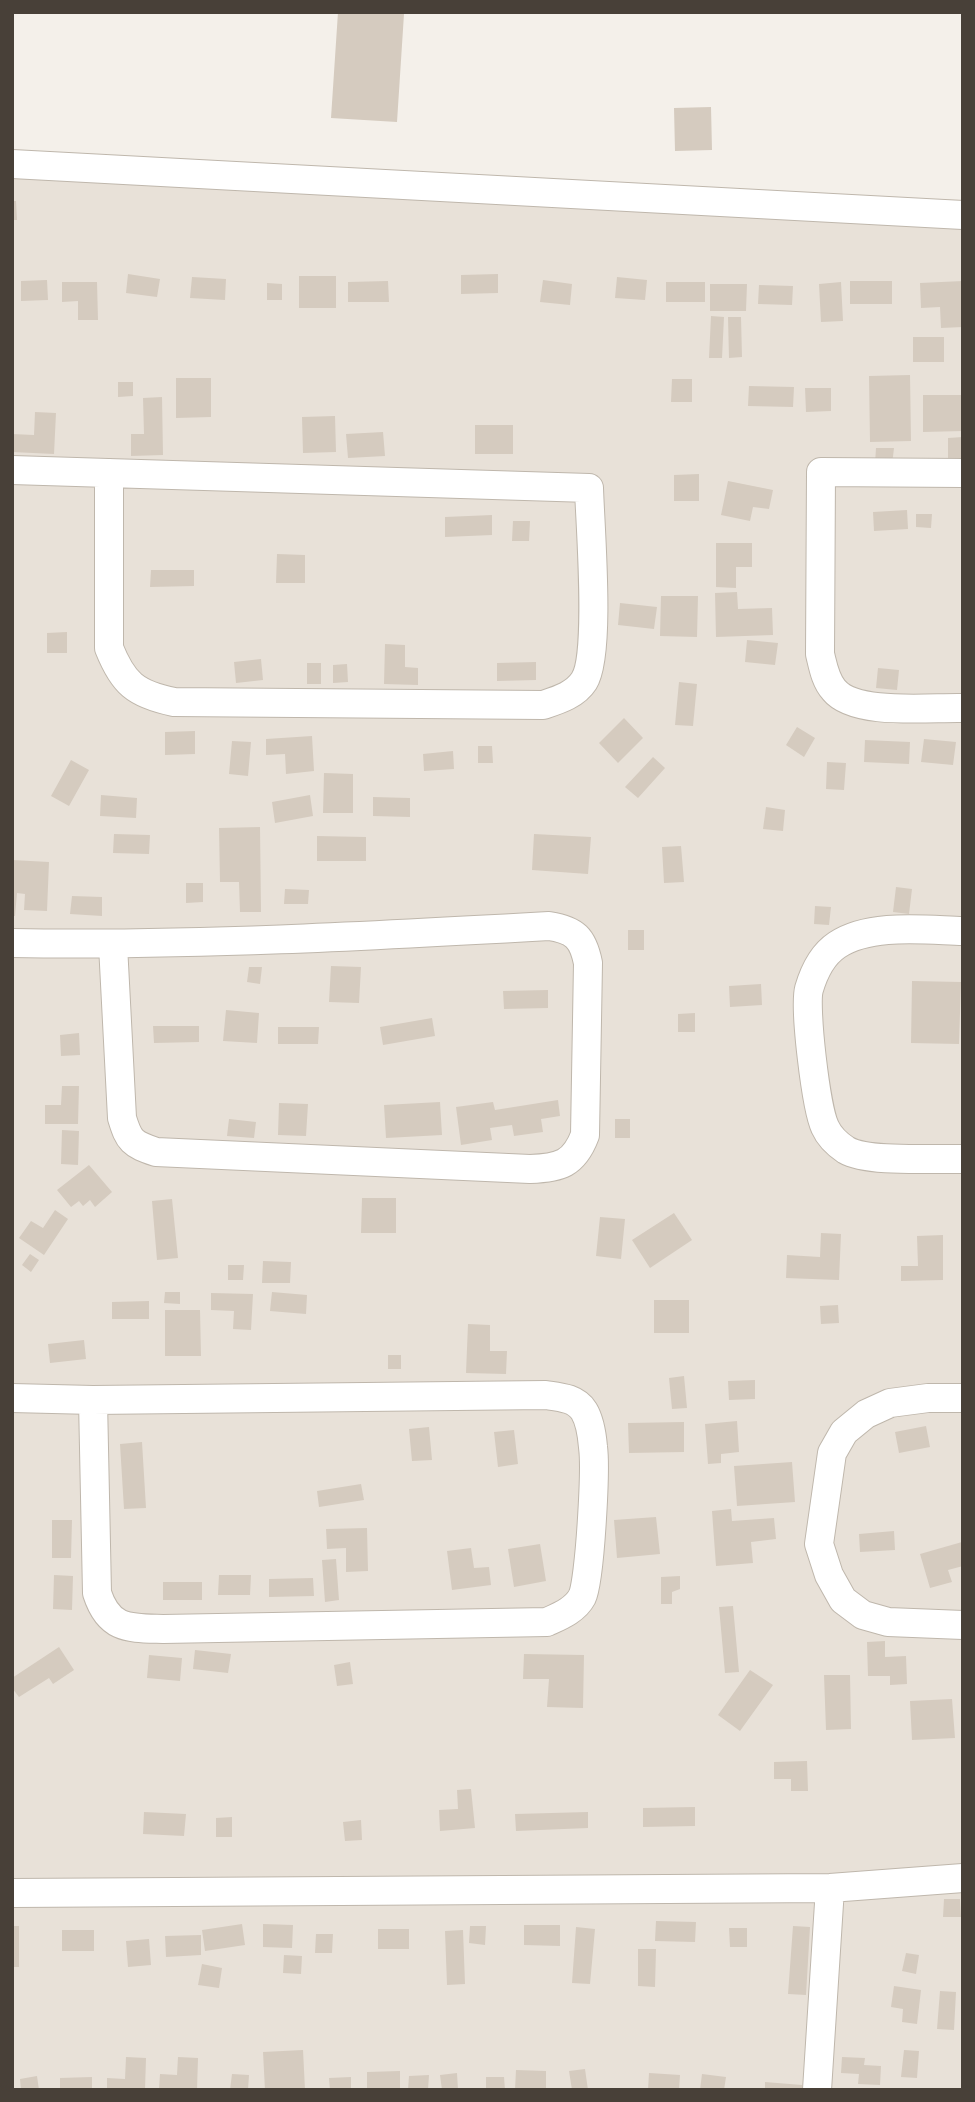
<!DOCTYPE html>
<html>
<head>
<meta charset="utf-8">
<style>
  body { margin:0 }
  #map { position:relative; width:975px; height:2102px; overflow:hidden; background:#f4f0ea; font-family:Commissioner,sans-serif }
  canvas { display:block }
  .frame { position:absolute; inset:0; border:14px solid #484038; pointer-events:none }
</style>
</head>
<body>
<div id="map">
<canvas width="975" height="2102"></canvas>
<div class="frame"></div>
</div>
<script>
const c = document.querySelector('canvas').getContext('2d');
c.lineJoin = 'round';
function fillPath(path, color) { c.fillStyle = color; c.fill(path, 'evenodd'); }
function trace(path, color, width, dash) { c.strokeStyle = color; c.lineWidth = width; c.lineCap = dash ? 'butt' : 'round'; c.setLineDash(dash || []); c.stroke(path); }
fillPath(new Path2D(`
  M12 154 411 186 963 200V2090H12Z`), '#e8e1d8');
fillPath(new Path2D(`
  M338 12 404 14 397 122 331 118Z
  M711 107 712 150 675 151 674 108Z
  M12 201H16L17 220H12Z
  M128 274 160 279 157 297 126 293Z
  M498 274V293L461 294V275Z
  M299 276H336V308H299Z
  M192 277 226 279 225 300 190 298Z
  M617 277 647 280 645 300 615 298Z
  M47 280 48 300 21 301V281Z
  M543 280 572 284 570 305 540 302Z
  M388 281 389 302H348V282Z
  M850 281H892V304H850Z
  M963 281V327L941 328 940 307 921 308 920 283Z
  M62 282H97L98 320H78V301L62 302Z
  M666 282H705V302H666Z
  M841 282 843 321 821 322 819 284Z
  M267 283 282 284V300H267Z
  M710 284H747L746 311H710Z
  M759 285 793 286 792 305 758 304Z
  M711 316 724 317 722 358H709Z
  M728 317H741L742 357 729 358Z
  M913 337H944V362H913Z
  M910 375 911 441 870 442 869 376Z
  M176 378H211V417L176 418Z
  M672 379H692V402H671Z
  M118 382H133V396L118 397Z
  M749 386 794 387 793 407 748 406Z
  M805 388H831V411L806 412Z
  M923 395H963V431L923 432Z
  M162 397 163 455 131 456V434H144L143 398Z
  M35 412 56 413 54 454 12 452V434L34 435Z
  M335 416 336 452 303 453 302 417Z
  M475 425H513V454H475Z
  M383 432 385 456 348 458 346 434Z
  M963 437V458L948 459V438Z
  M876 448H894L892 465 875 464Z
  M699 474V501H674V475Z
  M728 481 773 490 769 509 753 507 750 521 721 515Z
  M907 510 908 529 874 531 873 512Z
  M916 514H932L931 528 916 527Z
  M492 515V535L445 537V517Z
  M513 521H530L529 541H512Z
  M716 543H752V567H736V588L716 587Z
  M277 554 305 555V583H276Z
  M151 570H194V586L150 587Z
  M737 592 738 609 772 608 773 635 716 637 715 593Z
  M661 596H698L697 637 660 636Z
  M620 603 657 607 654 629 618 625Z
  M67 632V653H47V633Z
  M747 640 778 643 775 665 745 662Z
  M385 644 405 645V667L418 668V685L384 684Z
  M261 659 263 680 236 683 234 662Z
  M536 662V680L497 681V663Z
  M307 663H321V684H307Z
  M347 664 348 682 333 683V665Z
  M878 668 899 670 897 690 876 688Z
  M679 682 697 684 693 726 675 725Z
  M624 718 643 738 618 763 599 743Z
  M797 727 815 738 804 757 786 745Z
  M195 731V754L165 755V732Z
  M312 736 314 771 286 774 285 754 266 755V739Z
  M924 739 956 742 953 765 921 762Z
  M865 740 910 742 909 764 864 762Z
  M232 741 251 742 248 776 229 774Z
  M478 746H492L493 763H478Z
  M453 751 454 769 424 771 423 754Z
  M653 757 665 768 638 798 625 787Z
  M71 760 89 770 69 806 51 796Z
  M827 762 846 763 844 790 826 789Z
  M324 773 353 774V813H323Z
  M101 795 137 798 136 818 100 816Z
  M310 795 313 816 275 823 272 802Z
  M373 797 410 798V817L373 816Z
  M766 807 785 810 783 831 763 829Z
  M260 827 261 912H240L239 882H220L219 828Z
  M114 834 150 835 149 854 113 853Z
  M534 834 591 837 588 874 532 870Z
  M317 836 366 837V861H317Z
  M681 846 684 882 664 883 662 847Z
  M12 860 49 862 47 911 24 910 25 894 17 893 15 916H12Z
  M186 883H203V902L186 903Z
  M896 887 912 889 909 914 893 912Z
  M285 889 309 890 308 904H284Z
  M72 896 102 897V916L70 914Z
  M815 906 831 907 829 925 814 924Z
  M628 930H644V950H628Z
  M331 966 361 967 359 1003 329 1002Z
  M249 967H262L260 984 247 982Z
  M912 981 961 982 959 1044 911 1043Z
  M761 984 762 1005 730 1007 729 986Z
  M548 990V1008L504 1009 503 991Z
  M226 1010 259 1013 257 1043 223 1041Z
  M695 1013V1032H678V1014Z
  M432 1018 435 1036 383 1045 380 1027Z
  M153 1026H199V1042L154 1043Z
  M278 1027H319L318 1044H278Z
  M79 1033 80 1055 61 1056 60 1035Z
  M62 1086H79L78 1124H45V1105H61Z
  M558 1100 560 1116 541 1119 543 1132 514 1136 512 1125 490 1128 492 1140 461 1145 456 1107 493 1102 495 1110Z
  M440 1102 442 1135 386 1138 384 1105Z
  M279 1103 308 1104 306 1136 278 1135Z
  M229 1119 256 1122 254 1138 227 1136Z
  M615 1119H630V1138H615Z
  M62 1130 79 1131 78 1165 61 1164Z
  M89 1165 112 1192 95 1207 90 1200 83 1206 79 1201 71 1207 57 1190Z
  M362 1198H396V1233H361Z
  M172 1199 178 1258 157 1260 152 1201Z
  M55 1210 68 1219 44 1255 19 1238 31 1221 43 1228Z
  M674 1213 692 1240 650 1268 632 1240Z
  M600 1217 625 1219 621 1259 596 1256Z
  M821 1233 841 1234 839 1280 786 1278 787 1255 820 1257Z
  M943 1235V1280L901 1281V1266H918L917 1236Z
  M30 1254 39 1260 31 1272 22 1265Z
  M263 1261 291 1262 290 1283H262Z
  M228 1265H244L243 1280H228Z
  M165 1292H180V1304L164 1303Z
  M272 1292 307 1295 306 1314 270 1311Z
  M211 1293 253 1294 251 1330 233 1329 234 1311 211 1310Z
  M654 1300H689V1333H654Z
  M149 1301V1319H112V1302Z
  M838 1305 839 1323 821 1324 820 1306Z
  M165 1310H200L201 1356H165Z
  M468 1324 490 1325V1351H507L506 1374 466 1373Z
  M84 1340 86 1359 50 1363 48 1344Z
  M388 1355H401V1369H388Z
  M684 1376 687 1408 672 1409 669 1378Z
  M755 1380V1399L729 1400 728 1381Z
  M737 1421 739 1452 721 1454V1463L708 1464 705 1424Z
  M684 1422V1452L629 1453 628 1423Z
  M926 1426 930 1447 899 1453 895 1432Z
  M429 1427 432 1460 412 1461 409 1429Z
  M514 1430 518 1464 498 1467 494 1432Z
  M142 1442 146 1508 124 1509 120 1444Z
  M792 1462 795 1502 737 1506 734 1466Z
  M361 1484 364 1500 319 1507 317 1491Z
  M731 1509 732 1521 774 1518 776 1539 751 1542 753 1563 716 1566 712 1511Z
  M656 1517 660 1554 617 1558 614 1520Z
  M52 1520H72L71 1558H52Z
  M367 1528 368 1571 346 1572V1548L327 1549 326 1529Z
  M894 1531 895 1550 860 1552 859 1534Z
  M962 1542 963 1566 948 1570 952 1582 930 1588 920 1554Z
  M540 1544 546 1581 514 1587 508 1549Z
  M471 1548 474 1568 489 1567 491 1585 452 1590 447 1551Z
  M336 1559 339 1600 325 1602 322 1560Z
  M54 1575 73 1576 72 1610 53 1609Z
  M219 1575H251L250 1595H218Z
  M680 1576V1589L672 1592V1604H661V1577Z
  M313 1578 314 1596 269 1597V1579Z
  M163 1582H202V1600H163Z
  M733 1606 739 1672 725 1673 719 1607Z
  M885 1641V1657L906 1656 907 1684 890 1685V1676H868L867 1642Z
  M59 1647 74 1670 53 1684 49 1678 19 1697 12 1688V1678Z
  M195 1650 231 1654 228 1673 193 1669Z
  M524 1654 584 1655 583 1708 547 1707 549 1679H523Z
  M149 1655 182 1658 180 1681 147 1678Z
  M350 1662 353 1684 337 1686 334 1665Z
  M750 1670 773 1685 740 1731 718 1715Z
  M824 1675H850L851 1729 826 1730Z
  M952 1699 955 1738 912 1740 910 1701Z
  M807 1761 808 1791H791V1779H774V1762Z
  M471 1789 475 1828 440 1831 439 1810 458 1809 457 1790Z
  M695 1807V1826L643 1827V1808Z
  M144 1812 186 1814 184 1836 143 1834Z
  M588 1812V1828L516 1831 515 1814Z
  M232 1817V1837H216V1818Z
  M361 1820 362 1840 345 1841 343 1822Z
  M944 1899H960L961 1917H943Z
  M656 1921 696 1922 695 1942 655 1941Z
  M242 1924 245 1945 205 1951 202 1930Z
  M263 1924 293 1925 292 1948 263 1947Z
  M524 1925H560V1946L524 1945Z
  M12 1926H19V1967H12Z
  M470 1926H486L485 1945 469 1943Z
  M793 1926 810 1927 806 1995 788 1994Z
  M576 1927 595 1929 590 1984 572 1983Z
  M729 1928H747V1947H730Z
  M378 1929H409V1949H378Z
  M62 1930H94V1951H62Z
  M463 1930 465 1984 447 1985 445 1931Z
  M316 1934H333L332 1953H315Z
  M201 1935V1955L166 1957 165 1936Z
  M149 1939 151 1965 128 1967 126 1941Z
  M638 1949H656L655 1987 638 1986Z
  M906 1953 919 1955 916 1974 902 1971Z
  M284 1955 302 1956 301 1974 283 1973Z
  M202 1964 222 1968 219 1988 198 1985Z
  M894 1986 921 1990 917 2024 902 2022 903 2009 891 2007Z
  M940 1991 956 1992 954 2030 937 2029Z
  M303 2050 305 2090H265L263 2052Z
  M904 2050 919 2051 917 2078 901 2077Z
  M126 2057 146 2058 145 2090H107V2078L125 2079Z
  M178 2057 198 2058 197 2090H159L160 2074 177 2075Z
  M842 2057 865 2058 864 2065 881 2066 880 2085 858 2084 859 2074 841 2073Z
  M585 2069 588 2090H572L569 2071Z
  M516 2070 546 2071V2090H515Z
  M400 2071V2090H367V2072Z
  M457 2073 458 2090H442L440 2075Z
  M649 2073 680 2075 679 2090H648Z
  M232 2074 249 2075 248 2090H230Z
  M702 2074 726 2077 724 2090H700Z
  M429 2075 428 2090H408L409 2076Z
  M37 2076 39 2090H21L20 2079Z
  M92 2077V2090H60V2078Z
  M351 2077V2090H330L329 2078Z
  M486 2077H504L505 2090H486Z
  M765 2082 802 2085V2090H765Z`), '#d5cbbf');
const minor = new Path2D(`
  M12 164 963 215
  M12 470 589 488C590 525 601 655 584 681 575 695 558 700 543 705L174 702C135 694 123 683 109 648V473
  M963 473 821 472 820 654C823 666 825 680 834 690 855 716 931 707 963 708
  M963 931C925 930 870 923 837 945 822 955 814 972 809 989 804 1007 816 1108 825 1127 829 1136 837 1144 846 1150 868 1163 935 1158 963 1159
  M12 943C191 946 370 936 549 926 575 930 583 938 588 963L585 1135C574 1164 560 1168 530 1169L156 1152C132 1144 129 1141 122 1118L113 945
  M12 1398 93 1400 546 1395C560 1397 576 1398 584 1411 590 1421 592 1435 593 1447 596 1469 590 1581 582 1597 575 1610 560 1616 547 1622L163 1629C129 1628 109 1630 97 1593L93 1400
  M963 1398H928L890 1403 866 1414 844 1432 832 1453 819 1544 829 1575 843 1600 863 1615 888 1622 963 1625
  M12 1893 830 1888 963 1878
  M817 2090 830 1888`);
trace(minor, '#bfb7ac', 30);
trace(minor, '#fff', 28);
</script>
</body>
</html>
